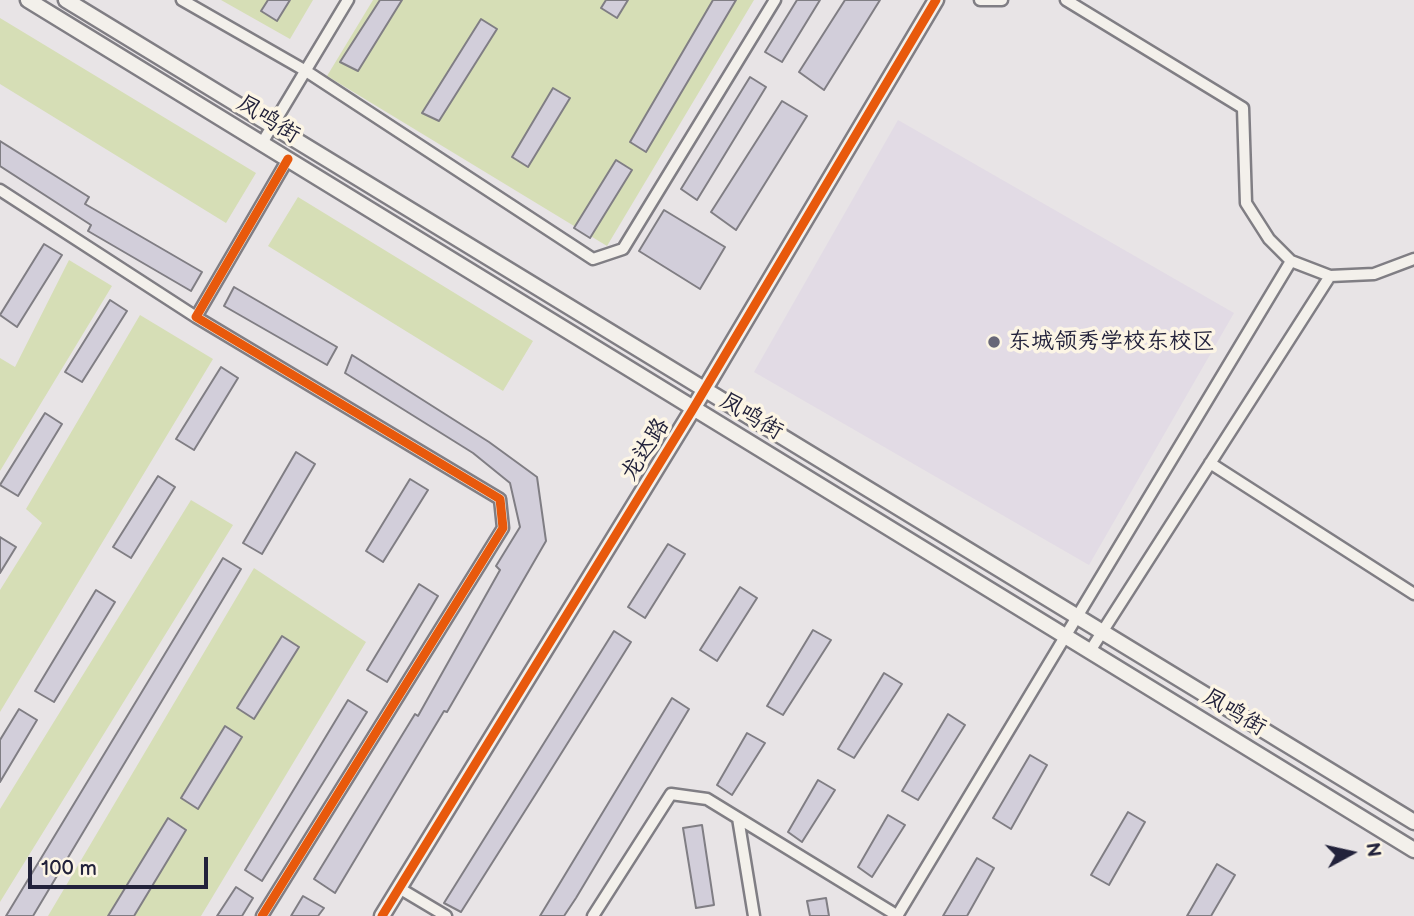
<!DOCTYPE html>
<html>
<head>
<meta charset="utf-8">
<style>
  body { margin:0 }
  #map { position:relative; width:1414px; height:916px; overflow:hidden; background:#e8e4e6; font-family:"Balsamiq Sans",sans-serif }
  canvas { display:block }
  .north { position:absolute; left:1316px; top:818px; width:70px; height:70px; -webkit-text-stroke:5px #fcf5e5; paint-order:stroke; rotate:82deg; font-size:19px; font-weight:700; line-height:28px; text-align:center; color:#22223b }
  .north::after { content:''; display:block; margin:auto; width:24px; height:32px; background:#22223b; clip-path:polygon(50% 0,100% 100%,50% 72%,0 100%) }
  .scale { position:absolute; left:28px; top:857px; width:180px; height:32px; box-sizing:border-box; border:4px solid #22223b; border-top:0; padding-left:9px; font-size:21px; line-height:24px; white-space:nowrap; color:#22223b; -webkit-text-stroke:5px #fcf5e5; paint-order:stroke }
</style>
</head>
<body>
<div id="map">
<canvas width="1414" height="916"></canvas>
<div class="north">N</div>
<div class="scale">100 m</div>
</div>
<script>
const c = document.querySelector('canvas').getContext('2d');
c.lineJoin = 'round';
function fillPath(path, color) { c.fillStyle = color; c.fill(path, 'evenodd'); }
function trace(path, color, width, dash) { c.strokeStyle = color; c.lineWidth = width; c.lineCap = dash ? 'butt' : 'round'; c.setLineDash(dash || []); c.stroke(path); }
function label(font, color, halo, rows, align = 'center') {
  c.font = font + ' "Balsamiq Sans","LXGW WenKai TC",sans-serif'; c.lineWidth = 7; c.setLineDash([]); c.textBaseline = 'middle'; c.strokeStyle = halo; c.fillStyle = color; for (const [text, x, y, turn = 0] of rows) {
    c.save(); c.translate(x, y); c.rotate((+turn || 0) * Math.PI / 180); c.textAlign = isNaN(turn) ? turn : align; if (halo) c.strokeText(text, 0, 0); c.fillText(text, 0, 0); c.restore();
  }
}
fillPath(new Path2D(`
  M898 120 1234 313 1089 565 754 372Z`), '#e2dbe5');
fillPath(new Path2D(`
  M221 0H313L290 39Z
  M373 0H754L607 246 327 76Z
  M0 18 256 173 226 223 0 84Z
  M298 197 533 341 503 391 268 246Z
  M69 260 112 286 0 471V358L15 367Z
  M140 315 213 359 0 712V590L42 523 26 509Z
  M191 500 233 525 0 902V809Z
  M254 568 366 642 201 916H48Z`), '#d6deb6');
const building = new Path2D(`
  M268 0H290L277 21 261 11Z
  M380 0H402L358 71 340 62Z
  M606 0H628L617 18 601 8Z
  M713 0H736L646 152 630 142Z
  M797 0H820L782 62 765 52Z
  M845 0H880L824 90 799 72Z
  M481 19 497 29 439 121 422 113Z
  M750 77 766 87 697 200 681 189Z
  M553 88 570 98 528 167 512 157Z
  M782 101 807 116 736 230 711 212Z
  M0 141 89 197 85 204 202 272 191 291 88 231 91 225 0 166Z
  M616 160 632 170 590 238 574 228Z
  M664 210 725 247 700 289 639 251Z
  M44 244 62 255 17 327 0 315Z
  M234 287 337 347 327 365 224 306Z
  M110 300 127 311 82 382 65 372Z
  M352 355 489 442 537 477 546 541 447 712 444 711 335 893 314 879 415 714 418 716 500 570 496 566 520 527 510 483 473 453 345 373Z
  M221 367 238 378 194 450 176 439Z
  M45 413 62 424 18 496 0 485Z
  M296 452 315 464 262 554 243 543Z
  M158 476 175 487 131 558 113 547Z
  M410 479 428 490 383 562 366 551Z
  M0 537 16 547 0 573Z
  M668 544 685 554 645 618 628 607Z
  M223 558 241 569 109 789 33 916H6Z
  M419 584 438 596 387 682 367 670Z
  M740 587 757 598 717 661 700 650Z
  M96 590 115 602 54 702 35 691Z
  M813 630 831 640 783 715 767 706Z
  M614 631 631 642 537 792 461 912 444 903Z
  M282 636 299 647 254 719 237 708Z
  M884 673 902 684 854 758 838 749Z
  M672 698 689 709 576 898 564 916H540Z
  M348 700 367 712 262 881 245 870Z
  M19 709 37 720 0 782V740Z
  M948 714 965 725 918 800 902 791Z
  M225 726 242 737 198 809 181 798Z
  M747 733 765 743 732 795 717 785Z
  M1030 755 1047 765 1011 829 993 818Z
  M818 780 835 790 802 842 788 832Z
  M1128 812 1145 822 1109 885 1091 875Z
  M888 815 905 825 872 877 858 867Z
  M168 818 186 830 134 916H108Z
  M702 825 714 905 696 908 683 828Z
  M977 858 994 868 967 916H943Z
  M1217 864 1235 875 1211 916H1187Z
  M236 887 253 898 242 916H217Z
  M303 896 324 908 318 916H291Z
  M826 898 829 916H810L807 901Z`);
fillPath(building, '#d2ceda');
trace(building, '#807e84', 2);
const street = new Path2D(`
  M182 0 306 71 593 259 623 249 775 0
  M980 0H1002
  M1066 0 1243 108 1246 203 1269 239 1291 261 1330 276 1374 274 1414 259
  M262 143 348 0
  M0 190 196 317
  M1210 463 1414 594
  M1090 651 1330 276
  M738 818 754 916
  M399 888 446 916
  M262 916 503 528 500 499 196 317 288 159
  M593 916 671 794 707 799 898 916
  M897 916 1291 261`);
const secondary = new Path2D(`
  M28 0 1414 850
  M66 0 1414 822
  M382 916 693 409 936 0`);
trace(street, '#807e84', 15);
trace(secondary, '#807e84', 19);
trace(street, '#f3f0eb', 10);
trace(secondary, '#f3f0eb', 14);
trace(new Path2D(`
  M262 916 503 528 500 499 196 317 288 159
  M382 916 693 409 936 0`), '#e8590c', 9);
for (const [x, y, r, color] of [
  [994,342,7,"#676677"]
]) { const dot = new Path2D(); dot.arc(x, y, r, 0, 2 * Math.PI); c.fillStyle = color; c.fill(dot); trace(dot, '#fcf5e5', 2.5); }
label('23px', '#22223b', '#fcf5e5', [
  ["凤鸣街",268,120,32],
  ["凤鸣街",751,417,31],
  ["龙达路",646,450,-58],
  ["凤鸣街",1234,713,31]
]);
label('23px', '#22223b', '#fcf5e5', [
  ["东城领秀学校东校区",1008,342]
], 'left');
</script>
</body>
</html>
